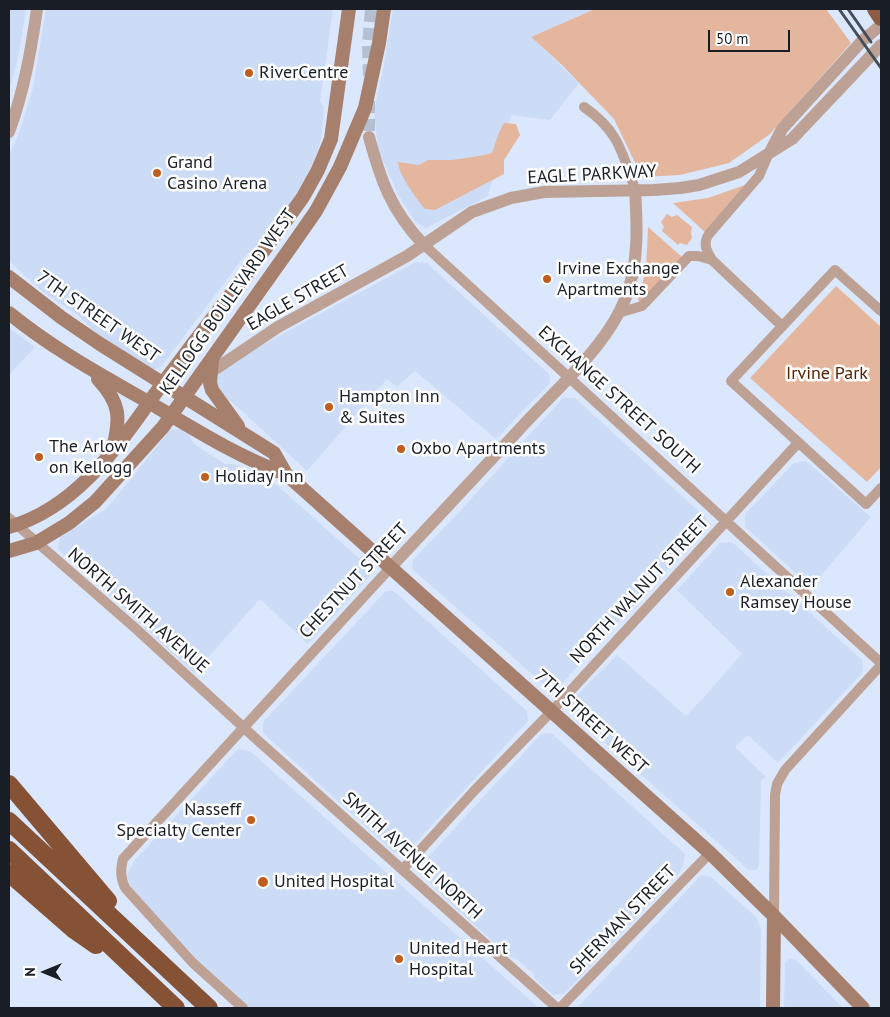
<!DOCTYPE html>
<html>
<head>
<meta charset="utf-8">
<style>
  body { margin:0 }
  #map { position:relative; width:890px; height:1017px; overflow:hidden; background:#dbe7fc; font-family:"PT Sans",sans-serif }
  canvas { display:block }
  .frame { position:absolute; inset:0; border:10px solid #191d25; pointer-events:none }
  .north { position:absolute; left:20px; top:947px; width:50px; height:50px; -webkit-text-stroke:4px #fff; paint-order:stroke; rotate:270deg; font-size:14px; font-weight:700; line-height:20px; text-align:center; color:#191d25 }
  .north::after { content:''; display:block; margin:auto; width:18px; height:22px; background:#191d25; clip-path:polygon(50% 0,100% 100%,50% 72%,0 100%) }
  .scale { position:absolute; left:708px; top:30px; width:82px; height:22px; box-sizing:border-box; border:2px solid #191d25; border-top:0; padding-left:6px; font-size:15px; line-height:18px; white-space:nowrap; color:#191d25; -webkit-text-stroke:4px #fff; paint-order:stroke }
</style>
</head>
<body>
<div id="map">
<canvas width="890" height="1017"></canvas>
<div class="frame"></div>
<div class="north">N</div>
<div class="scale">50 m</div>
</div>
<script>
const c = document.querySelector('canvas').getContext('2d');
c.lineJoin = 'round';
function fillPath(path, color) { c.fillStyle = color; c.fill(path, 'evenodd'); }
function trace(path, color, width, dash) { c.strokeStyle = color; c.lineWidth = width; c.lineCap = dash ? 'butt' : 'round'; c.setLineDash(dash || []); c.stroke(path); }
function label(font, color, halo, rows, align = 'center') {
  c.font = font + ' "PT Sans",sans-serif'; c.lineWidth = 5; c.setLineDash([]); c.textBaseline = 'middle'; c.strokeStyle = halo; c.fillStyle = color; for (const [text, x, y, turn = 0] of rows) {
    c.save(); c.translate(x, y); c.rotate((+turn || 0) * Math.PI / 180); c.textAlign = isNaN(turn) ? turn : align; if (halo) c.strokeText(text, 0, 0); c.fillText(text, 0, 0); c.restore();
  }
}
fillPath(new Path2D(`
  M9 9H26L19 53 9 91Z
  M46 9H333L320 101 324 108 321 139 315 160 293 199 264 239 243 258 161 367 155 369 145 367 102 340 79 316 42 291 9 261V155L18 136 33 88Z
  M393 9H595L531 37 579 83 550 120 511 115 488 196 426 228 415 222 398 194 378 149 374 111 384 64Z
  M416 262 427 263 549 374 550 383 496 439 415 371 397 387 387 379 307 471 231 401 223 399 216 385 220 369 253 350Z
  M9 328 35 347 9 375Z
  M563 398H575L706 518 705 529 557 689 548 688 412 569 413 560 459 512Z
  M181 429 189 434 193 443 225 464H235L278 486 370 568V576L308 644 260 599 194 673 58 549 60 537 103 511 113 501 170 430Z
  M806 461 871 517 811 587 745 527V514L794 463Z
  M732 542 862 660 863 672 778 763 748 735 735 747 766 777 761 781 759 865 757 870H749L570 712 573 699 617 655 686 716 705 696 742 654 677 590 720 543Z
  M386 591H394L527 711 528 721 408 851 401 855 393 851 263 733V722Z
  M551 733 685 854 683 865 679 873 564 994 553 995 534 978V974L517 959 510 957 451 904 420 873V866L541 734Z
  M238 749 250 751 539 1008H250L195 957 132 889 127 875 134 861Z
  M701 875 711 877 756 917 761 929 760 1008H577Z
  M789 959 796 960 843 1008H784L785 963Z`), '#ccdcf7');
fillPath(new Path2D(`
  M595 9H826L851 43 770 134 729 163 680 175 642 177 614 119 562 65 531 37Z
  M504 123 516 124 520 135 504 160V174L435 210 425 209C417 199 399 176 398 162L419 165 428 160H452L479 156 492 153C496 143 498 132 504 123Z
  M745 185 705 232 673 203 708 198Z
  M667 214 672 217 677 215 692 227 691 233 692 238 687 245 680 243 678 245 662 231 664 227 661 222Z
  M648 227 682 257 639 302 638 299 646 270Z
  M836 286 881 327V467L867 482 750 378Z`), '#e4b69e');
trace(new Path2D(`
  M369 76 368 46 371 9
  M369 101V137`), '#b4bfd1', 12, [12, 6]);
trace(new Path2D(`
  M584 107C618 130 622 152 635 189
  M768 155 759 176 709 234C702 244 707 251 712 260L782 326
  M423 244 881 663
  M881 311 835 270 731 381 866 504 881 488
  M618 313 642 306 689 256H698L712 260
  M9 518 134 627 254 737 557 1008
  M403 869 474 791 551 712 798 443
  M774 916 775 795 777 784 785 770 881 665
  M243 1008 193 963 126 889C120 879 120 870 123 859L391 567
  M560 1008 710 853`), '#bca194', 10);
trace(new Path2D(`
  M9 132C24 91 31 51 37 9
  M369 137C381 181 391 210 423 244
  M770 152 782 129 862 41 881 25
  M205 376 278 327 407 256 472 212 511 198 544 192 654 190 680 188 699 185 739 172 792 139 881 45
  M391 567C437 517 483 469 529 419 563 383 613 339 628 291 639 258 637 223 635 189`), '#bca194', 12);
trace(new Path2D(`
  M9 277 62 318 100 344 274 453 286 474 710 853 774 916 863 1008
  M9 313C53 349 101 375 150 403 192 428 240 458 286 474
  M212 359 210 383 212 390 238 426
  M98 379C120 403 121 417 113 448
  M9 527C73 509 114 452 150 401 163 382 178 364 191 346 229 297 267 248 303 197L318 170 331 139 349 9
  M9 551 36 543 69 523 95 502 163 427 293 244 316 211 340 167 365 108 379 43 384 9
  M773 1008 774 916`), '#a6806c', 14);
trace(new Path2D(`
  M875 9 881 18`), '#8e5c42', 16);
trace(new Path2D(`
  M9 784 108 901
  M9 821 209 1008
  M9 850 176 1008
  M9 873 73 929 96 945`), '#865235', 18);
trace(new Path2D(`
  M839 9 881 68
  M848 9 871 42`), '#474d58', 3);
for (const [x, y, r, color] of [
  [249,73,5,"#c05e1f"],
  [157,173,5,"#c05e1f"],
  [547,279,5,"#c05e1f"],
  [329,407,5,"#c05e1f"],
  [401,449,5,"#c05e1f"],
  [39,457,5,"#c05e1f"],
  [205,477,5,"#c05e1f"],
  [730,592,5,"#c05e1f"],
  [251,820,5,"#c05e1f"],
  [263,882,6,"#c05e1f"],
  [399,959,5,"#c05e1f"]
]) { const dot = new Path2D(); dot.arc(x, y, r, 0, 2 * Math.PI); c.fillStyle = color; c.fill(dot); trace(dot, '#fff', 2); }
label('18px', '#191d25', '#fff', [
  ["RiverCentre",259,73],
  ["Grand",167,163],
  ["Casino Arena",167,184],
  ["Irvine Exchange",557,269],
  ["Apartments",557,290],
  ["Hampton Inn",339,397],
  ["& Suites",339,418],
  ["The Arlow",49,447],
  ["on Kellogg",49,468],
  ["Oxbo Apartments",411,449],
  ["Holiday Inn",215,477],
  ["Alexander",740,582],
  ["Ramsey House",740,603],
  ["Nasseff",241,810,"right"],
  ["Specialty Center",241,831,"right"],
  ["United Hospital",274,882],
  ["United Heart",409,949],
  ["Hospital",409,970]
], 'left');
label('18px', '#191d25', '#fff', [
  ["EAGLE PARKWAY",592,175,-3],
  ["EAGLE STREET",298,298,-30],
  ["KELLOGG BOULEVARD WEST",228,302,-55],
  ["7TH STREET WEST",98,317,35],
  ["EXCHANGE STREET SOUTH",619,400,42],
  ["CHESTNUT STREET",354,581,-47],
  ["NORTH WALNUT STREET",640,590,-47],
  ["NORTH SMITH AVENUE",138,611,41],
  ["7TH STREET WEST",591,722,42],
  ["SMITH AVENUE NORTH",412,856,42],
  ["SHERMAN STREET",623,920,-46]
]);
label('18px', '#572200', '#fff', [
  ["Irvine Park",827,374]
]);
</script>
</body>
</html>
